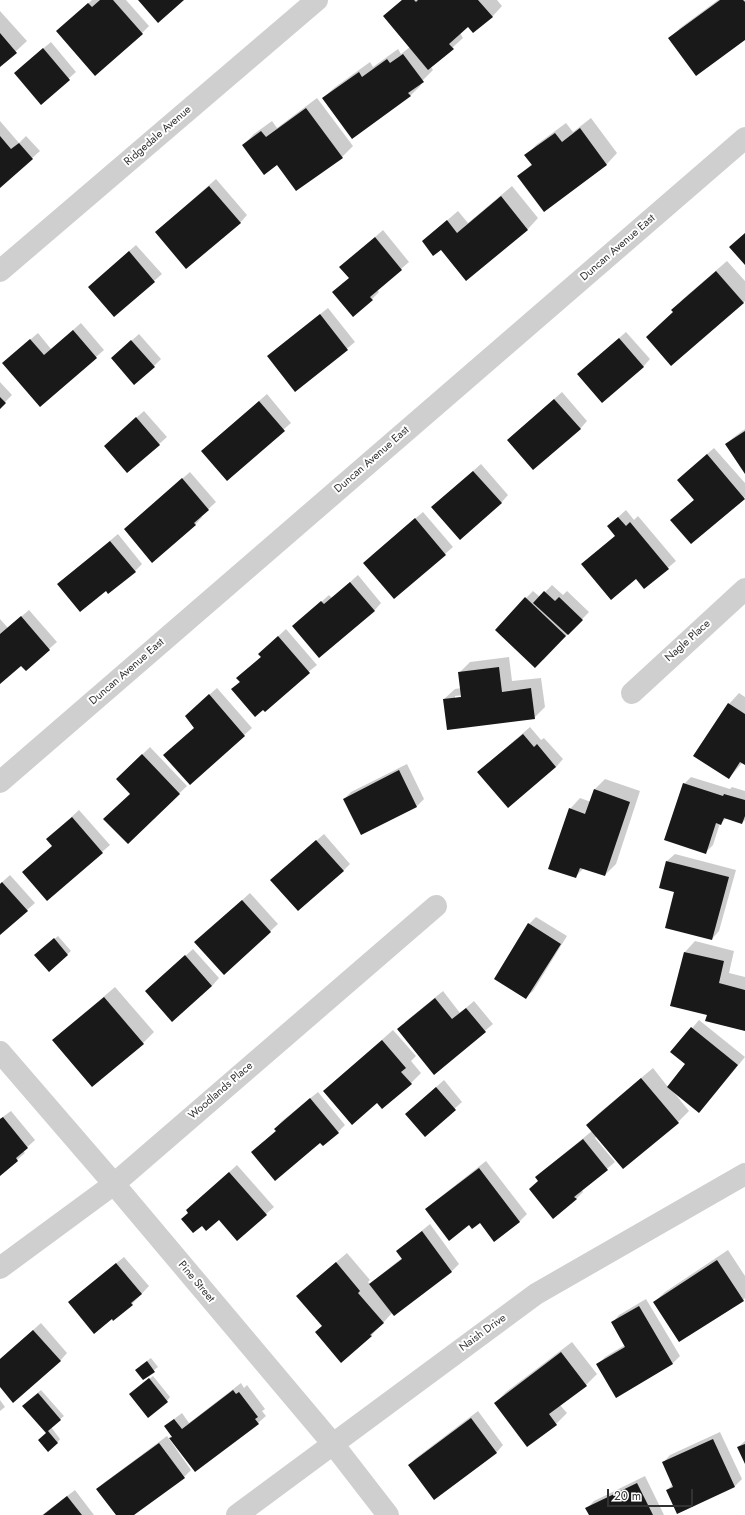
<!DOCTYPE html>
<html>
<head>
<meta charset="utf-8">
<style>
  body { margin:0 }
  #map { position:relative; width:745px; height:1515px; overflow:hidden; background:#fff; font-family:Jost,sans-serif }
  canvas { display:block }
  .scale { position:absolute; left:607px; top:1489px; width:86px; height:18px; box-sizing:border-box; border:2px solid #323232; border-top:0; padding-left:5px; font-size:12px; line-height:14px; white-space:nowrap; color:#323232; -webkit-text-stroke:3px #fff; paint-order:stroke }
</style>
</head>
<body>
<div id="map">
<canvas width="745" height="1515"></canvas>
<div class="scale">20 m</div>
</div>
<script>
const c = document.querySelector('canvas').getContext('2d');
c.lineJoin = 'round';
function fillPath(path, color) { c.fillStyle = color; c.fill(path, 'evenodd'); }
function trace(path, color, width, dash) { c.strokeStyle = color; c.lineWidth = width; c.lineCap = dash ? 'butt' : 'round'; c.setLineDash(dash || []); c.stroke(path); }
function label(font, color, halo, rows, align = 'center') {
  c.font = font + ' Jost,sans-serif'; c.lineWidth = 4; c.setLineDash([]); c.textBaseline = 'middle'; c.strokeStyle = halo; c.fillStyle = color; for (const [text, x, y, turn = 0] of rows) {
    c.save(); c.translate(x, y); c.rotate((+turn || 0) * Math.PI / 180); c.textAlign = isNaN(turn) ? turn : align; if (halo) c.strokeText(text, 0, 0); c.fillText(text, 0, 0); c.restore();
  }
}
fillPath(new Path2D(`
  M92 0H126L149 26 142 33 65 24Z
  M402 0H497L502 6 492 17 468 26 460 33 463 38 431 67 433 70 420 83 421 85 410 96 323 98 334 88 370 62 373 67 398 49 401 54 410 47 384 16Z
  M718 0H745V39L670 38 680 28Z
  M0 11 27 41 0 66Z
  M51 42 76 72 41 103 22 66Z
  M317 98 353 146 342 157 278 164 243 145 254 134 272 121 277 128Z
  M591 118 617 153 607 164 544 211 518 176 532 164 526 156 536 145 566 123 573 132Z
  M0 121 19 143 26 136 40 151 0 187Z
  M216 179 247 215 240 223 156 232Z
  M512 186 538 218 528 229 466 279 441 249 423 241 458 211 468 223Z
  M383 230 409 262 377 290 379 292 372 299 341 267Z
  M136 245 162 274 114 316 96 280Z
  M727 261 745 281V301L671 365 647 337 674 312 673 310 683 299Z
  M328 308 355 342 296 391 276 349Z
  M81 323 104 350 40 406 11 356 38 333 51 349Z
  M626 332 650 359 643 367H586Z
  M139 334 161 359 154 366 120 351Z
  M0 382 12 395 0 407Z
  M562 392 587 421 580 429 508 440Z
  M267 394 291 423 227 479 202 451Z
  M144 411 167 437 128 472 112 439Z
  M745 429V472L726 444 734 437Z
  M714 448 745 483V497L691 543 671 520 695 499 685 473Z
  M481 464 508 495 501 503 440 500Z
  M190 472 216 502 201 516 202 517 195 525 132 522Z
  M626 510 634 520 638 516 676 561 644 588 636 578 582 564 616 535 608 526Z
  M423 512 453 547 394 598 371 556Z
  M118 534 142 564 135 571 106 589 58 584Z
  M358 575 381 603 374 611 294 626 329 595 332 598Z
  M552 585 563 595 567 591 589 612 543 660 526 598 533 591 540 597Z
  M29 610 57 642 49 649 22 664 0 682V619L8 628Z
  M286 629 317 665 264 708 233 689 240 681 237 678 262 656 259 654Z
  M509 657 512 681 541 678 545 707 534 718 444 699 455 689 461 688 459 673 470 662ZM466 695V697L455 698V696Z
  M217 688 252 728 190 783 195 728 193 709Z
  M739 693 745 697V764L743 762 729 778V704Z
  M530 727 541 740 544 738 563 759 556 767 486 765Z
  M150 747 187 786 128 843 131 794 117 779Z
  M407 764 424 799 417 806 361 833 344 799 351 792Z
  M691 777 730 789 732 787 745 791V820L742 823 727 818 720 823 713 845 705 853 684 784Z
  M605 779 640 791 616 864 605 875 584 868 575 877 570 809 580 798 591 802 594 790Z
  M79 810 110 845 47 900 55 832Z
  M324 834 350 864 343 871 279 873Z
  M675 854 736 870 719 931 712 939 675 891 660 888 667 861Z
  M10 875 35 903 0 934V884Z
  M250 893 278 924 224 974 203 935Z
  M536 917 567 936 533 991 525 998 529 924Z
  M58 936 71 951 49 971 39 952Z
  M695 941 734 951 729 973 745 977V1030L708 1014 672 1005 685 952Z
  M193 949 219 978 212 986 154 984Z
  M115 987 154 1032 143 1043 53 1040Z
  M443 991 460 1013 474 1001 493 1024 435 1073 405 1022Z
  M699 1020 745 1057 706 1104 699 1112 672 1090 689 1111 678 1122 623 1168 597 1136 595 1138 615 1162 582 1190 583 1192 576 1199 539 1180 536 1177 544 1170 592 1131 587 1125 598 1114 653 1068 668 1087 687 1064 672 1052Z
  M393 1030 416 1056 411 1061 421 1073 411 1083 377 1102 335 1081Z
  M444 1080 462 1102 425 1135 406 1114Z
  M318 1092 345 1125 338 1132 320 1141 252 1152 277 1130 275 1129 282 1121Z
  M11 1111 35 1140 23 1151 25 1153 0 1175V1119Z
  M486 1161 527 1214 519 1222 480 1221 470 1224 427 1209 434 1202Z
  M237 1165 274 1207 238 1239 219 1218 189 1212 195 1203Z
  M430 1224 459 1264 452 1271 394 1315 392 1313 371 1336 316 1332 323 1325 308 1286 347 1253 370 1280 368 1282 370 1284 378 1277 402 1258 397 1251Z
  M728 1250 745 1276V1298L743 1300 654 1302 665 1292Z
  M124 1257 149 1286 132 1304 114 1319 77 1295Z
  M646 1299 680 1356 673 1363 617 1396 598 1364 605 1357 625 1345 612 1323 619 1315Z
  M41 1323 67 1353 60 1361 0 1386V1359Z
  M572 1342 597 1374 586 1385 560 1405 567 1413 556 1424 495 1403 506 1392Z
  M151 1358 158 1367 143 1379 140 1366Z
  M153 1376 170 1397 167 1401 134 1391Z
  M241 1383 244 1388 247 1385 265 1409 262 1411 266 1416 258 1423 195 1471 165 1426 182 1413 189 1423Z
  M41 1390 64 1416 51 1427 60 1439 57 1443 47 1433 27 1402Z
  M0 1400 5 1407 0 1411Z
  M478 1411 503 1445 496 1453 409 1465 416 1458Z
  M720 1432 742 1479 735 1486 667 1490 673 1484 663 1463 670 1455Z
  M167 1436 191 1470 184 1477 133 1515H117L98 1489 105 1482Z
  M745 1441V1462L738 1447Z
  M645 1476 664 1515H590L587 1508 594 1501Z
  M75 1490 94 1515H42Z`), '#0003');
fillPath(new Path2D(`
  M100 0H113L143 34 95 76 56 31 88 3 92 7Z
  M138 0H184L158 23Z
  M402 0H414L416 2 418 0H478L493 17 473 33 468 27 449 44 454 49 428 70 383 16Z
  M720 0H743L745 2V40L696 76 668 38Z
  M0 33 17 53 0 67Z
  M43 48 70 80 41 105 14 73Z
  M403 54 424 82 408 93 411 96 352 139 322 98 359 72 362 77 387 59 390 63Z
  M306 108 343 158 296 191 277 165 264 175 242 145 261 131 266 137Z
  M580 128 607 165 544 212 517 176 532 165 524 155 555 133 562 142Z
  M0 136 11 149 19 143 33 159 0 188Z
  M209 186 241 223 186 269 155 232Z
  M501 196 528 230 466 281 441 250 433 256 422 241 447 220 457 233Z
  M745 233V265L729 247Z
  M375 237 402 270 370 297 373 300 353 317 332 292 349 278 339 267Z
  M129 251 155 282 114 317 88 287Z
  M716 271 744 303 671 366 646 337 673 312 671 310Z
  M320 314 348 350 295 392 267 356Z
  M73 330 97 358 40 407 2 363 30 339 44 355Z
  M619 338 644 367 602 403 577 374Z
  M131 340 155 367 134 385 111 358Z
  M0 397 6 403 0 409Z
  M554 399 581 429 533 470 507 440Z
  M259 401 285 431 227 481 201 451Z
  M136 417 160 445 127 473 104 446Z
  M745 431V474L725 444Z
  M707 454 745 499 691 544 670 520 694 500 677 480Z
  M473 471 502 503 460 540 431 507Z
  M182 478 209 510 194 523 196 525 152 563 124 529Z
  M618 517 626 526 630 522 669 569 644 589 636 579 611 600 581 564 615 536 607 526Z
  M415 518 446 555 394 599 363 563Z
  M110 541 136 572 108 594 106 591 80 612 57 584Z
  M350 582 375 611 319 658 292 626 321 601 324 604Z
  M544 591 555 601 559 597 583 620 568 635 533 603Z
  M525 597 566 636 535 668 495 630Z
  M21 616 50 650 26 671 21 666 0 684V634Z
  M278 636 310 673 265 712 263 710 255 717 231 689 240 682 236 678 261 657 258 654Z
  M499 667 502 692 531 688 535 719 447 730 443 699 461 697 458 672Z
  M209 694 245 736 190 785 163 755 194 728 185 716Z
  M728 703 745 714V765L740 762 729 779 693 756Z
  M523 734 534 747 537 744 556 767 508 808 477 772Z
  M142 754 180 794 128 844 103 819 130 794 116 779Z
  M399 770 417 807 361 835 343 799Z
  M683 783 723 796 724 794 745 800V816L742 824 724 818 721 825 716 823 706 854 664 840Z
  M594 789 630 802 605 876 580 868 576 878 548 869 569 808 585 814Z
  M72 817 103 853 47 901 22 872 52 846 46 839Z
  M316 840 344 871 298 911 270 880Z
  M666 861 729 877 712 940 665 928 674 892 659 888Z
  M2 882 28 911 0 935V884Z
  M242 900 271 932 224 975 194 942Z
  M528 923 561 944 526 999 494 979Z
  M54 938 68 955 49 972 34 955Z
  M684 952 724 961 719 983 745 990V1031L705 1021 707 1015 670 1006Z
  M185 955 212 986 172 1022 145 991Z
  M104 997 144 1044 92 1087 52 1040Z
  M435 998 452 1019 466 1008 486 1032 434 1075 397 1029Z
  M691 1027 738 1065 699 1113 667 1087 685 1064 670 1052Z
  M382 1040 406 1068 401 1072 412 1084 382 1109 377 1103 352 1125 323 1091Z
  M641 1078 679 1123 623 1169 586 1125Z
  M436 1087 456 1110 425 1137 405 1114Z
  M310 1098 339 1133 323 1146 320 1143 275 1181 251 1152 276 1131 274 1129Z
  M3 1117 28 1148 16 1158 18 1161 0 1176V1119Z
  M583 1139 608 1170 574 1197 577 1199 553 1219 529 1189 538 1181 535 1177Z
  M479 1168 520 1222 494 1242 480 1223 472 1229 469 1225 449 1241 425 1209Z
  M229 1172 267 1215 237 1241 219 1220 206 1231 202 1226 193 1233 181 1219 188 1213 186 1210Z
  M422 1231 452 1272 394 1316 369 1284 402 1259 396 1251Z
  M717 1260 744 1301 679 1342 653 1302Z
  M336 1262 360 1291 358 1293 384 1323 370 1335 372 1336 341 1363 315 1332 322 1326 296 1296Z
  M116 1263 142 1294 131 1303 133 1305 113 1321 112 1319 94 1334 68 1302Z
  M639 1306 673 1364 616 1398 596 1364 625 1347 611 1322Z
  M33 1330 61 1361 13 1403 0 1387V1359Z
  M561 1352 587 1386 549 1414 557 1425 527 1447 494 1403Z
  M147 1361 155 1372 143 1380 135 1370Z
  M149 1378 168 1402 148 1418 129 1394Z
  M233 1390 236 1394 239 1392 258 1417 255 1419 259 1424 195 1472 169 1438 172 1437 164 1426 174 1419 182 1429Z
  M38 1393 61 1420 48 1431 58 1443 48 1452 38 1440 46 1433 22 1406Z
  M471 1418 497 1453 434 1500 408 1465Z
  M713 1439 735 1487 677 1514 666 1490 673 1487 662 1462Z
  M159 1443 185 1478 134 1515H116L96 1489Z
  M745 1444V1464L737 1447Z
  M637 1483 653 1515H589L585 1508Z
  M67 1496 82 1515H43Z`), '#191919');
trace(new Path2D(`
  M0 271 317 0
  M632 693 745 589
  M0 782 745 138
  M0 1052 114 1184 333 1444 388 1515
  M0 1268 114 1184 436 906
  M237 1515 536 1294 745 1174`), '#cfcfcf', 22);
label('11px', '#323232', '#fff', [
  ["Ridgedale Avenue",158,136,-41],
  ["Duncan Avenue East",618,248,-41],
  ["Duncan Avenue East",372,460,-41],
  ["Nagle Place",688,641,-42],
  ["Duncan Avenue East",127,672,-41],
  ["Woodlands Place",221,1091,-41],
  ["Pine Street",196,1282,50],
  ["Naish Drive",483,1333,-36]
]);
</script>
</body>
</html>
